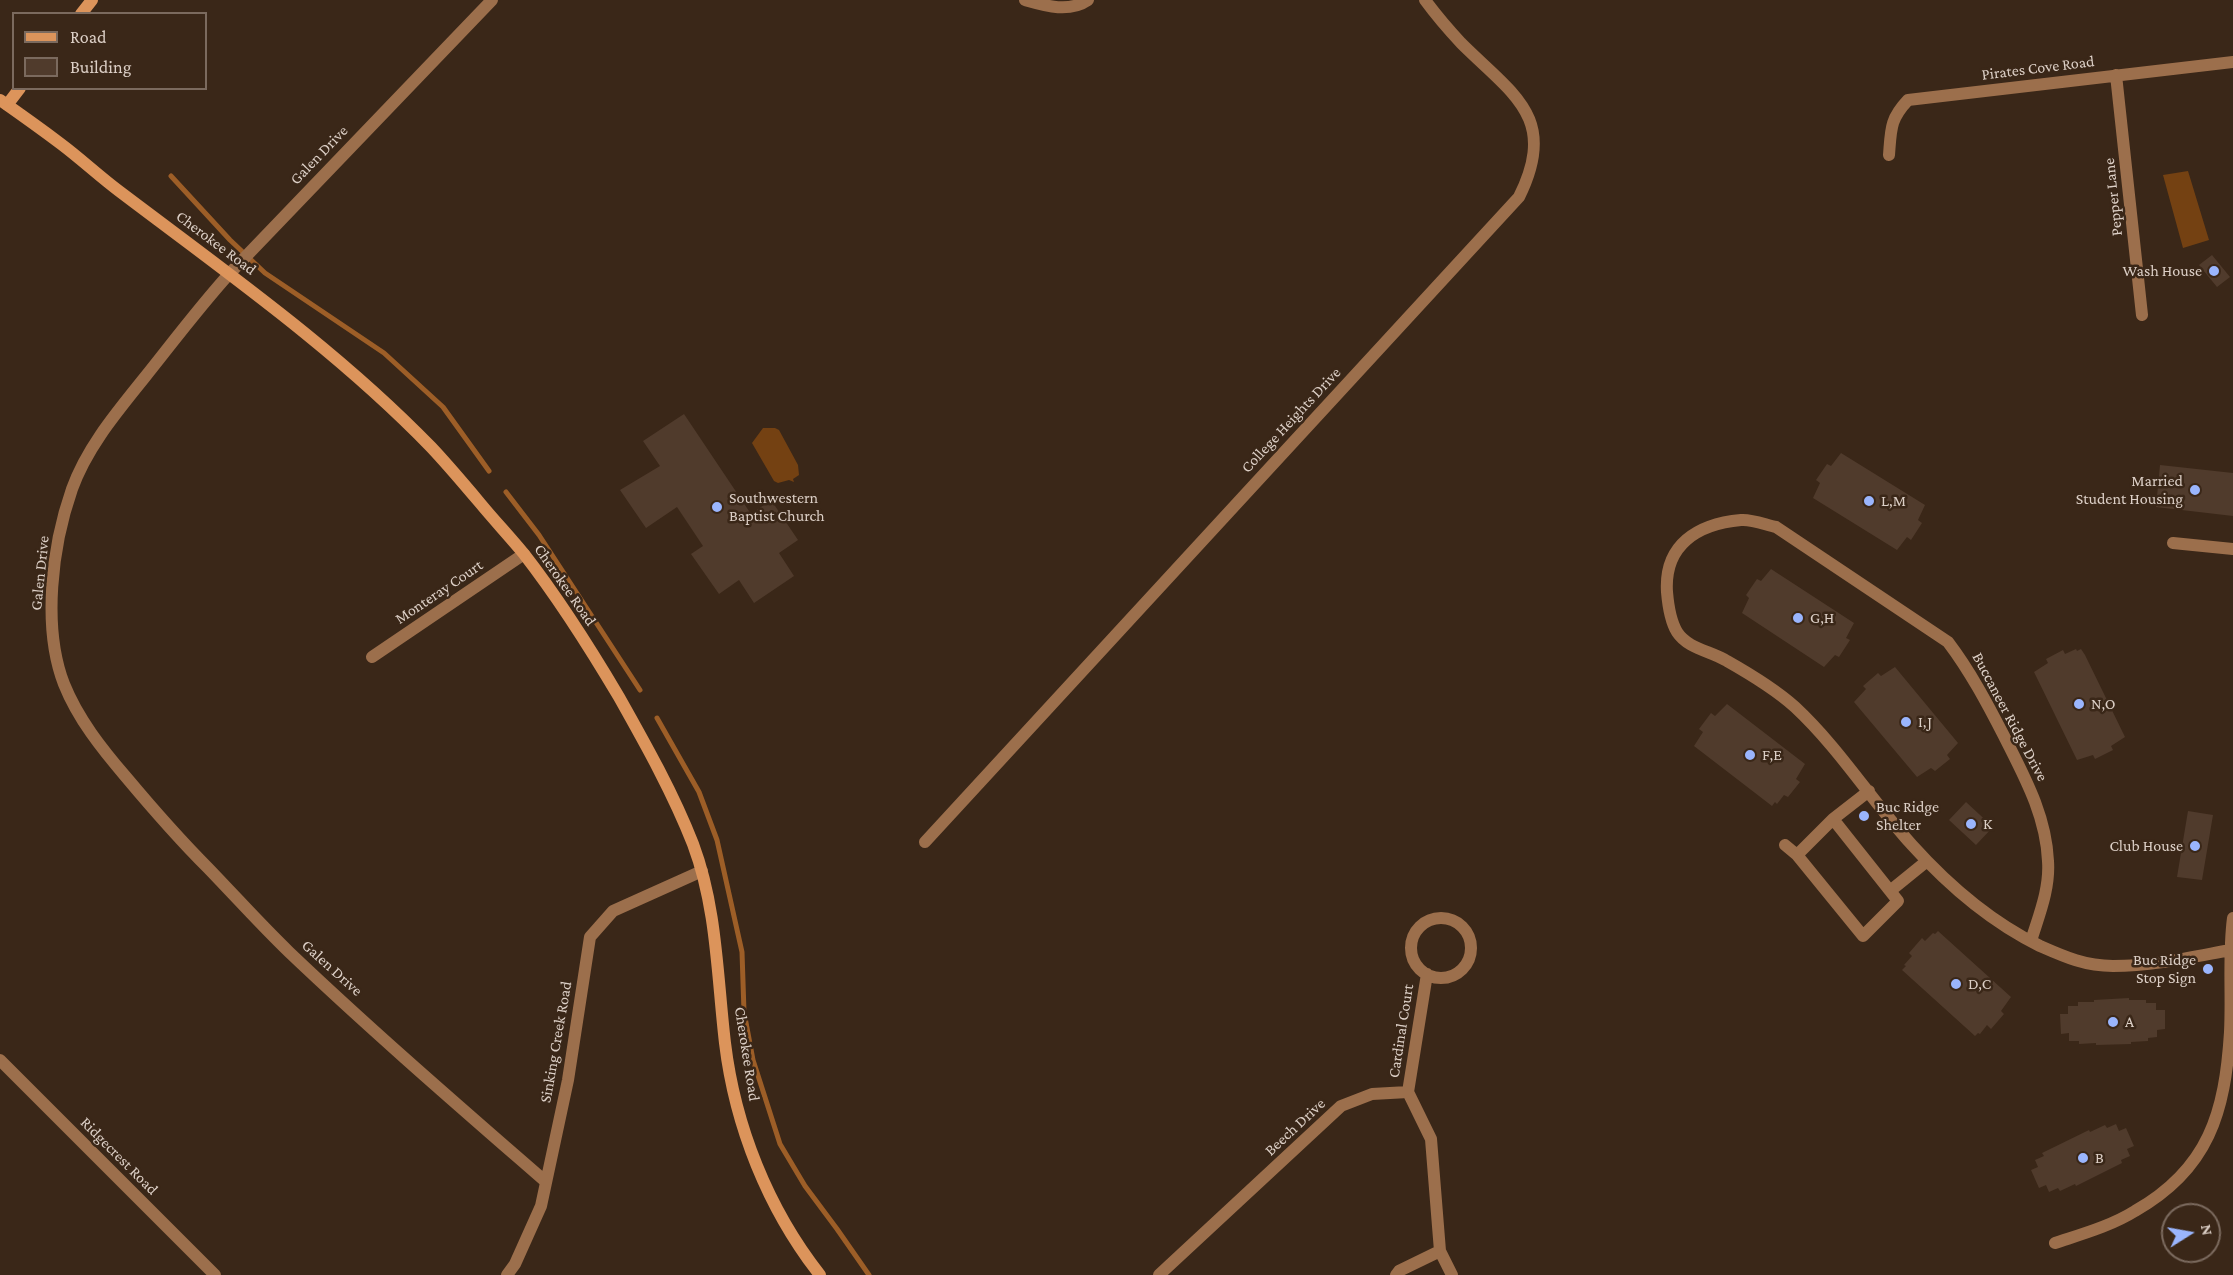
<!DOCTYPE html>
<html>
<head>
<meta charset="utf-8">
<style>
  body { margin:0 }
  #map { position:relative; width:2233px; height:1275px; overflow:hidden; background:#3a2718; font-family:"Crimson Pro",serif }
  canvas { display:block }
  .legend { position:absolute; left:12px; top:12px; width:195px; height:78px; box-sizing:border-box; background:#3a2718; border:2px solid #7b6a5e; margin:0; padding:8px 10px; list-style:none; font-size:18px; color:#dccfc6 }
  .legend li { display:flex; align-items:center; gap:12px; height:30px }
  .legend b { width:30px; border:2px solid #7b6a5e }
  .north { position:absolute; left:2161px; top:1203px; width:60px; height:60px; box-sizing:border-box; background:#3a2718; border:2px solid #7b6a5e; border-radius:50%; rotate:79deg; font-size:16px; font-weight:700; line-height:24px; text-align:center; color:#dccfc6 }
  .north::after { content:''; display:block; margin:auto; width:21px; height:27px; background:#9ab5fd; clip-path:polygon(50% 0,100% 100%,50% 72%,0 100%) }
</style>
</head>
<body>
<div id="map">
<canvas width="2233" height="1275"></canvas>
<ul class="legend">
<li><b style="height:8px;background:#dc945b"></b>Road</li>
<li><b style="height:16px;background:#503b2c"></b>Building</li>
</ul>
<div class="north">N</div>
</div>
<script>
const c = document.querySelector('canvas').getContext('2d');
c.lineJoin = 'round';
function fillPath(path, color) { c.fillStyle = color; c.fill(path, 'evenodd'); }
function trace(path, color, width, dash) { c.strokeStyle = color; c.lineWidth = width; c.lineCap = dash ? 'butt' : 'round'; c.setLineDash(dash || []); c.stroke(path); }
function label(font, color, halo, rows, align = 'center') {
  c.font = font + ' "Crimson Pro",serif'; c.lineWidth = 5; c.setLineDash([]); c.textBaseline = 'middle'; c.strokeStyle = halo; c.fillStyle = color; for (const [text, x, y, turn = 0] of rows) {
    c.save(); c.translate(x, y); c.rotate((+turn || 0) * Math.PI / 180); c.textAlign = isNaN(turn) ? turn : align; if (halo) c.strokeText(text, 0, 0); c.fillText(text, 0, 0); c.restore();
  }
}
fillPath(new Path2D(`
  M2188 171 2209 240 2183 248 2163 175Z
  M763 428H775L779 430 798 465 799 475 793 479 794 482 789 480 778 483 774 481 752 443Z`), '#744112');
trace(new Path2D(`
  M171 176 230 240 265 273 384 353 443 407 489 471
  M506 492 539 535 640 690
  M657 718 699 792 717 840 742 952 744 1012 753 1060 780 1144 805 1186 837 1229 869 1275`), '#9d5e27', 5);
fillPath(new Path2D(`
  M2212 255 2230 277 2217 287 2199 265Z
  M684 414 751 514 771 500 798 540 779 553 794 576 754 603 739 580 719 594 691 554 703 546 677 507 646 528 620 490 660 466 643 441Z
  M1841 453 1925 505 1918 520 1922 523 1911 540 1907 537 1897 550 1813 498 1820 483 1816 480 1827 464 1831 466Z
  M2160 465 2233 473V516L2156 507Z
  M1771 569 1854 623 1846 638 1850 640 1839 657 1835 655 1824 667 1742 613 1749 598 1746 595 1757 579 1761 581Z
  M2076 649 2077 651 2081 649 2085 655 2125 737 2111 746 2113 750 2095 759 2093 755 2077 760 2034 672 2048 663 2046 659 2063 650 2065 654Z
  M1895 667 1958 743 1947 755 1950 759 1935 771 1931 768 1917 777 1854 702 1866 689 1863 686 1878 673 1881 676Z
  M1727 704 1805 764 1796 779 1800 782 1788 797 1784 795 1777 804 1775 802 1772 806 1694 746 1703 732 1699 729 1711 713 1715 716Z
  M1966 802 1993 827 1976 845 1949 820Z
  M2188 811 2213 815 2202 880 2177 877Z
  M1938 931 2011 997 2001 1011 2004 1014 1991 1029 1987 1025 1980 1034 1978 1033 1975 1036 1902 970 1906 966 1904 965 1912 956 1909 953 1922 938 1925 941 1933 933 1935 934Z
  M2129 998V1000H2146V1003H2156V1010H2165V1029L2157 1030V1037L2148 1038V1041L2131 1042V1044L2096 1045V1043L2079 1044V1041H2069V1033L2061 1034 2060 1014H2068V1006H2078V1002H2094V1000Z
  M2116 1124 2119 1131 2126 1128 2134 1146 2127 1149 2130 1156 2121 1160 2122 1163 2076 1186 2075 1184 2060 1191 2058 1188 2049 1192 2046 1185 2039 1188 2031 1170 2038 1167 2035 1160 2044 1156 2042 1153 2089 1130 2090 1132 2105 1125 2107 1128Z`), '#503b2c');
trace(new Path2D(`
  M492 0 230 273C200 306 173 342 145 377 117 412 87 447 72 489 52 546 42 627 64 684 78 719 102 749 126 777 152 808 179 839 208 868 235 896 261 925 289 952 372 1031 460 1107 546 1182
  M1025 0C1046 6 1069 13 1088 0
  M2116 75 2142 315
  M1889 155C1891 129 1890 119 1908 100L2233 62
  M2173 543 2233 549
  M372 657 524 554
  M1833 819 1898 901 1863 936 1797 855 1833 819 1869 791
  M925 842 1519 197C1559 117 1512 94 1461 43 1448 29 1436 15 1425 0
  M1785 845 1797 855
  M1890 891 1927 861
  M1411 948a30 30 0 1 1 60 0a30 30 0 1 1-60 0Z
  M2031 941C2039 915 2050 889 2048 861 2046 815 2024 776 2004 736 1987 703 1970 671 1948 642L1776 527C1766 525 1752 519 1741 520 1697 524 1664 545 1667 592 1668 604 1671 622 1677 632 1688 649 1711 651 1727 661 1750 674 1775 689 1795 707 1840 749 1871 800 1912 845 1948 885 1991 922 2040 946 2065 957 2085 966 2113 966 2153 966 2192 957 2230 950
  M0 1060 215 1275
  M1408 1092 1431 1139 1440 1251 1452 1275
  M1408 1092 1427 974
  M2055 1243C2082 1234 2111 1226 2135 1211 2209 1169 2225 1112 2230 1032 2232 994 2228 956 2233 918
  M507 1275 515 1264 541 1206 568 1080 590 937 613 911 702 871
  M1159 1275 1341 1106 1372 1094 1408 1092
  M1396 1275 1399 1271 1440 1251`), '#9c6f4c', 12);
trace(new Path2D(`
  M81 14 92 0
  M0 100C20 114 41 129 61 144 81 159 99 176 119 191 226 272 337 350 431 447 448 465 464 484 480 503 494 520 510 537 524 554 559 599 590 648 619 697 646 745 673 793 693 844 717 908 717 975 725 1043 735 1126 768 1209 820 1275
  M7 105 20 88`), '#dc945b', 12);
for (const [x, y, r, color] of [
  [2214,271,6,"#9ab5fd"],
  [2195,490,6,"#9ab5fd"],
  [1869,501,6,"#9ab5fd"],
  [717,507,6,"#9ab5fd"],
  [1798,618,6,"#9ab5fd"],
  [2079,704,6,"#9ab5fd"],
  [1906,722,6,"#9ab5fd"],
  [1750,755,6,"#9ab5fd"],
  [1864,816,6,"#9ab5fd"],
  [1971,824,6,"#9ab5fd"],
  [2195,846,6,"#9ab5fd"],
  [2208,969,6,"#9ab5fd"],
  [1956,984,6,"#9ab5fd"],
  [2113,1022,6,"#9ab5fd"],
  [2083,1158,6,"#9ab5fd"]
]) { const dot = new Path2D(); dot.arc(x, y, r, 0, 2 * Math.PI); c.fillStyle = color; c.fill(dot); trace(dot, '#3a2718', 2); }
label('16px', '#dccfc6', '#3a2718', [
  ["Pirates Cove Road",2038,68,-7],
  ["Galen Drive",319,155,-46],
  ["Pepper Lane",2113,197,-96],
  ["Cherokee Road",216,243,37],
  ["College Heights Drive",1291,420,-47],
  ["Galen Drive",40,573,-84],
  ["Cherokee Road",565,585,55],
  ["Monteray Court",439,592,-34],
  ["Buccaneer Ridge Drive",2010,717,62],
  ["Galen Drive",332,968,42],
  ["Cardinal Court",1401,1031,-81],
  ["Sinking Creek Road",556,1042,-80],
  ["Cherokee Road",747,1054,81],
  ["Beech Drive",1295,1127,-43],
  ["Ridgecrest Road",119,1156,45]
]);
label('16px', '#dccfc6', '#3a2718', [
  ["Wash House",2202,271,"right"],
  ["Married",2183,481,"right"],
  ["Student Housing",2183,499,"right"],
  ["Southwestern",729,498],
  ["Baptist Church",729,516],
  ["L,M",1881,501],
  ["G,H",1810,618],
  ["N,O",2091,704],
  ["I,J",1918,722],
  ["F,E",1762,755],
  ["Buc Ridge",1876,807],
  ["Shelter",1876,825],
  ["K",1983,824],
  ["Club House",2183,846,"right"],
  ["Buc Ridge",2196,960,"right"],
  ["Stop Sign",2196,978,"right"],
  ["D,C",1968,984],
  ["A",2125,1022],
  ["B",2095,1158]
], 'left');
</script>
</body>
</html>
